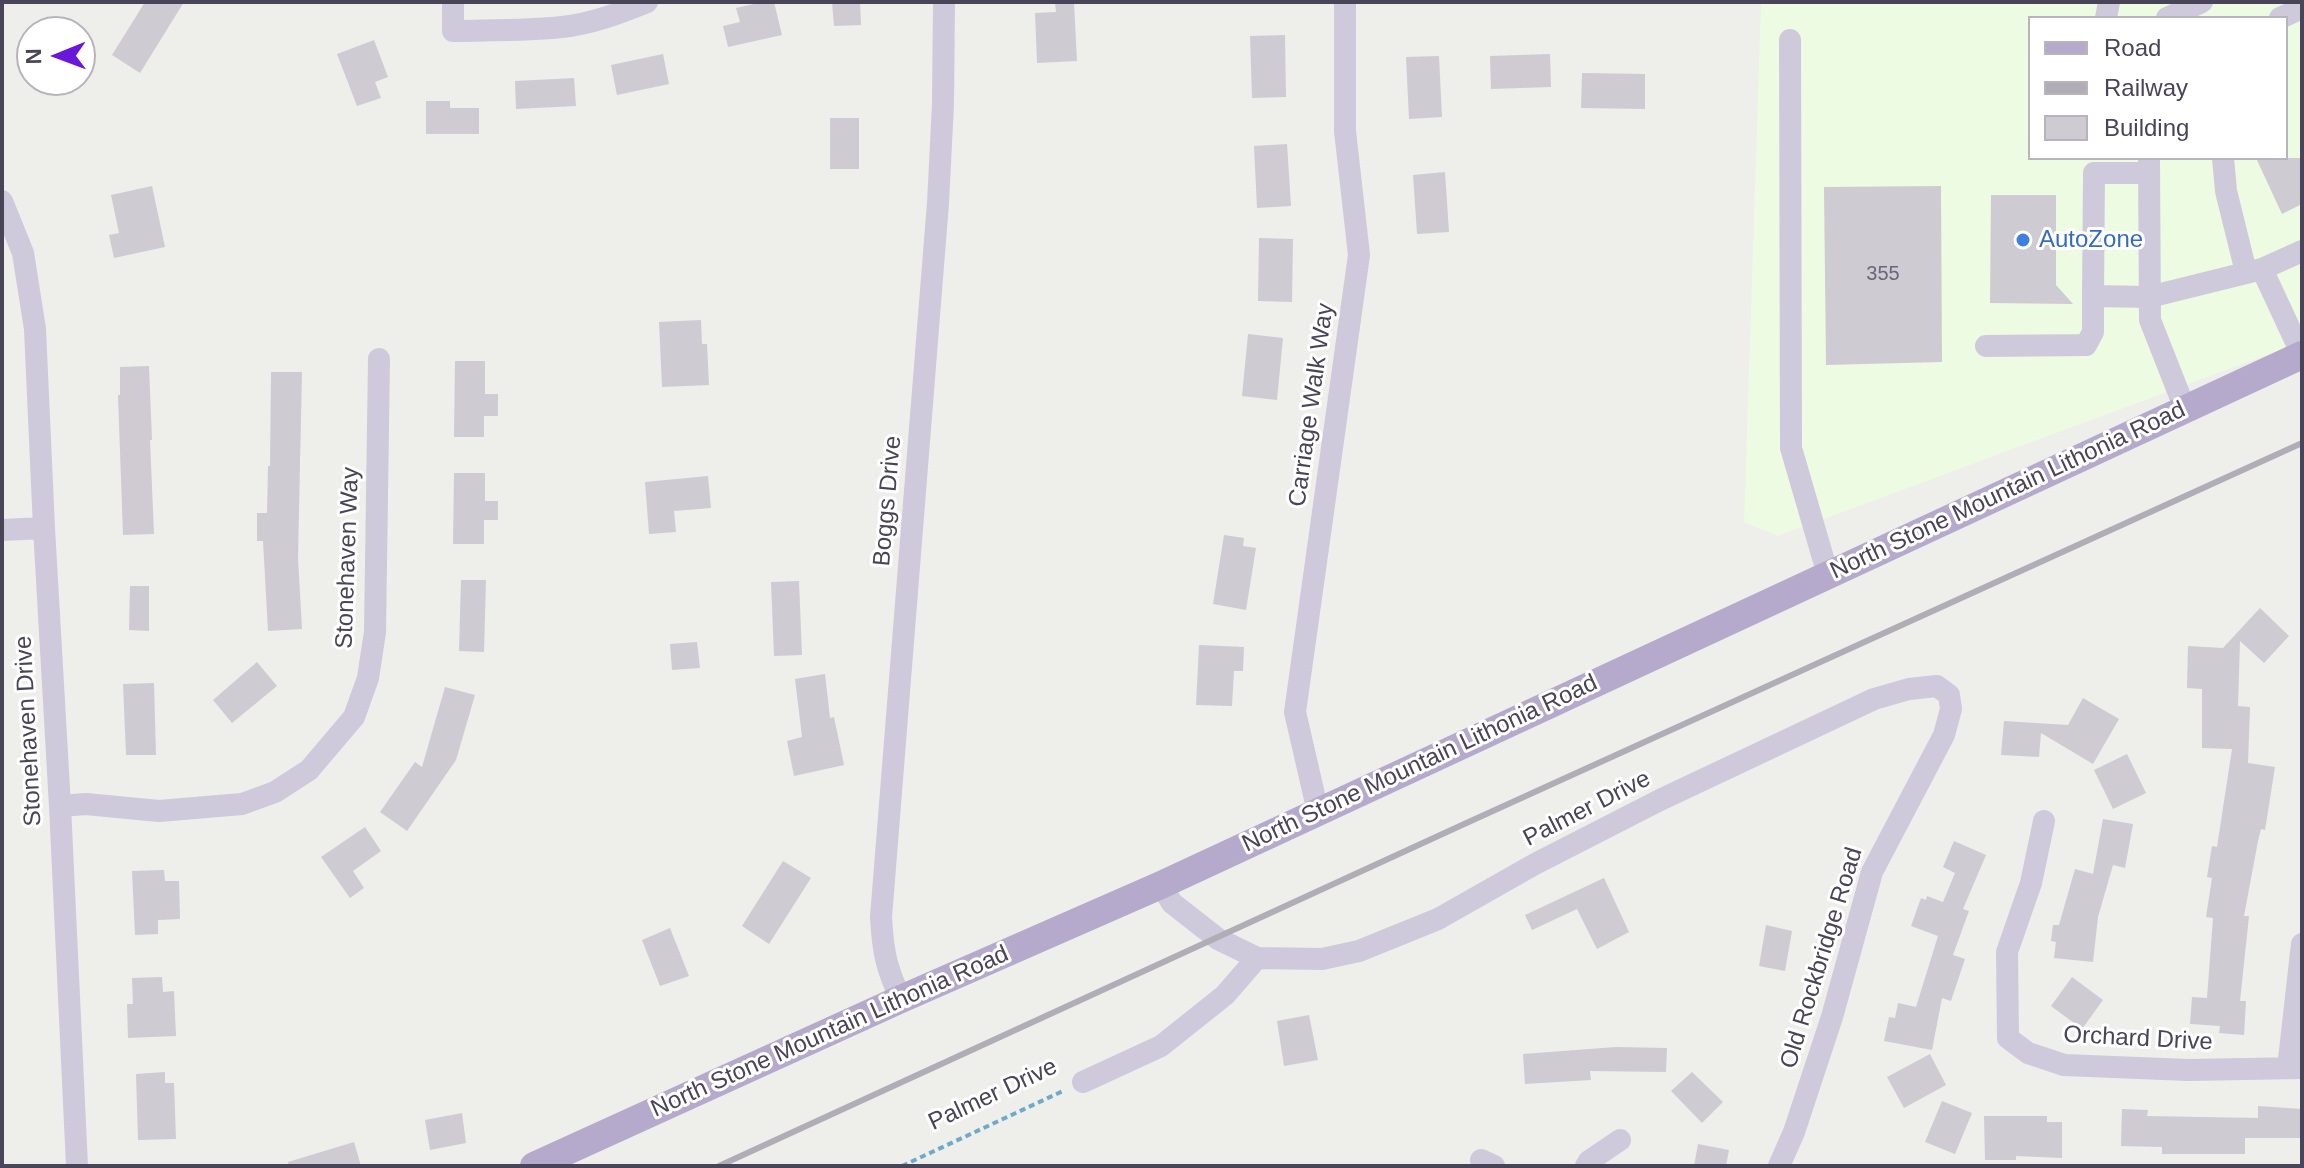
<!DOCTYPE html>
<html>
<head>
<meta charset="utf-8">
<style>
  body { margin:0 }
  #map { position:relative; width:2304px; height:1168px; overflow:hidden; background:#eeeeeb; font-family:Helvetica,sans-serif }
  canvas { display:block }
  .frame { position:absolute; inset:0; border:4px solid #4a4458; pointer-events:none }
  .legend { position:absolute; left:2028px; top:16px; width:260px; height:144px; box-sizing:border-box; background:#fff; border:2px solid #b7b4bc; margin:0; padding:10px 14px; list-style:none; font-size:24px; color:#4a4458 }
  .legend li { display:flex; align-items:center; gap:16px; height:40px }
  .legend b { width:40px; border:2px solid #b7b4bc }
  .north { position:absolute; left:16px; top:16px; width:80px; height:80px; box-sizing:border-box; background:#fff; border:2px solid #b7b4bc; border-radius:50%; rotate:269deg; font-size:22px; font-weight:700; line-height:32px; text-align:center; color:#4a4458 }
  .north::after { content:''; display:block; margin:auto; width:28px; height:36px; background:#6918db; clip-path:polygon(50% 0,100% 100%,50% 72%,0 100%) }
</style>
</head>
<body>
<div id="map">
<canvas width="2304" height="1168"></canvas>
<div class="frame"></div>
<ul class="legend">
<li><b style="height:10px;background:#b5aacb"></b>Road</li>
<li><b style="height:10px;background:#b1adb6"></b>Railway</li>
<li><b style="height:22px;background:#cfcbd2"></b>Building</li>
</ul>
<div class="north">N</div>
</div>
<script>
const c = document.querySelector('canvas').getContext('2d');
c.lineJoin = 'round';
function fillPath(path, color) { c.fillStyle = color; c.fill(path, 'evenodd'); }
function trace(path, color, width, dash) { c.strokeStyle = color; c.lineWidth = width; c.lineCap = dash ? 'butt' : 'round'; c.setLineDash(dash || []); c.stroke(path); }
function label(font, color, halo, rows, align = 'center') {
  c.font = font + ' Helvetica,sans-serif'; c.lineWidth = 6; c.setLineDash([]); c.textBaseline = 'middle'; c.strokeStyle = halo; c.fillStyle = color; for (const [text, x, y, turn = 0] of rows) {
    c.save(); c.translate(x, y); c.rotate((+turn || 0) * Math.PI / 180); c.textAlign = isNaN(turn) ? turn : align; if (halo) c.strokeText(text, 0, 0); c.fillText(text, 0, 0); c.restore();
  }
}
fillPath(new Path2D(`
  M1761 2H2302V342L1778 536 1744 522ZM2030 18H2286V158H2030Z`), '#edfbe2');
fillPath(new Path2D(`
  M145 2H184L140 73 112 55Z
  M763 2H774L782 35 728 47 723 26 740 22 736 8Z
  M832 2H860L861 25 834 26Z
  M1055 3H1074L1077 61 1037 63 1035 13 1056 12Z
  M1285 35 1286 97 1252 98 1250 36Z
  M374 40 388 77 375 82 381 98 357 106 337 54Z
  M663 54 669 84 617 95 611 65Z
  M1550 54 1551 87 1491 89 1490 56Z
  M1439 56 1442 117 1409 119 1406 57Z
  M1582 73 1645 74V109L1581 108Z
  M574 78 576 106 516 109 515 81Z
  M426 101H450V108H479V134H426Z
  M830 118H859V169H830Z
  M1287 144 1291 206 1257 208 1254 146Z
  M2256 158H2302V204L2282 214Z
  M1445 172 1449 232 1417 234 1413 175Z
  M152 186 165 247 114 258 109 235 119 233 111 195Z
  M1941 186 1942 362 1826 365 1824 187Z
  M1991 195H2056V285L2073 304 1990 303Z
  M1259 238 1293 239 1292 302 1258 301Z
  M701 320 702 344H707L709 385 662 387 659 322Z
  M1248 334 1283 338 1277 400 1242 396Z
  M455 361H485V394H498V416H484V437H454Z
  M149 366 152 440H150L154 534 123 535 118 395H120V367Z
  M271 372H302L298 558 302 629 268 631 263 541H257V513H267L268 466H270Z
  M454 473H485V501H498V520H484V544H453Z
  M708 476 711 508 674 511 676 532 649 534 645 482Z
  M1224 535 1244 538 1243 546 1256 548 1246 610 1213 604Z
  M461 580H486L484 652 459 651Z
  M799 581 802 655 774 656 771 582Z
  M130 586H149V631L129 630Z
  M2260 608 2289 636 2264 663 2240 641 2238 706 2250 707 2248 763 2275 767 2265 830 2261 829 2258 841 2244 916H2249L2240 1001H2246L2244 1035 2219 1033 2220 1026 2190 1024 2192 997 2207 998 2213 918 2206 917 2212 878 2207 877 2212 846 2217 847 2232 749 2202 748V689L2187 688 2188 646 2223 648Z
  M697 642 700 668 672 670 670 644Z
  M1199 645 1244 647 1243 671H1234L1232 706 1196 705Z
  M257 662 277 686 232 723 213 700Z
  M825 674 830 718 834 717 844 765 794 776 787 741 802 737 795 679Z
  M154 683 156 755H126L123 684Z
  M445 687 475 695 456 760 407 831 380 812 415 762 422 767Z
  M2083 698 2119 719 2093 764 2041 733 2039 757 2001 755 2004 721 2068 725Z
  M2127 754 2146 793 2113 809 2094 770Z
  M2103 819 2133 824 2125 868 2113 865 2098 917 2093 962 2054 958 2056 942 2051 941 2053 925H2059L2075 869 2093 874Z
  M365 827 381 851 353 871 364 888 350 898 321 857Z
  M1954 841 1986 855 1963 909 1969 911 1953 955 1965 959 1951 1001 1942 998 1932 1050 1884 1041 1889 1017 1895 1018 1898 1003 1916 1007 1938 936 1911 926 1921 898 1926 900 1927 896 1943 902 1955 873 1943 867Z
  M783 861 811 878 769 944 742 926Z
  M164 870 165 881H179L180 919 158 920V934L135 935 132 871Z
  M1604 878 1629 932 1597 949 1577 909 1532 930 1525 915Z
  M1766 925 1792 931 1785 971 1759 966Z
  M670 928 689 976 660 986 642 940Z
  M162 977 163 992 174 991 176 1036 128 1038 127 1004H133L132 978Z
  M2072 977 2103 1000 2082 1029 2051 1006Z
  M1309 1015 1318 1060 1284 1066 1277 1021Z
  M1616 1047 1667 1048 1666 1072 1590 1071 1591 1080 1525 1084 1523 1054Z
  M1930 1054 1946 1085 1904 1108 1887 1077Z
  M165 1072V1083H174L176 1139 138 1140 136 1074Z
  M1692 1072 1723 1102 1702 1123 1671 1091Z
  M1942 1101 1972 1113 1955 1154 1925 1142Z
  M2258 1106 2302 1109V1138H2245V1154H2162V1147L2121 1146 2122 1109 2148 1110 2147 1116 2258 1118Z
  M462 1113 466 1143 430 1150 425 1120Z
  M1984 1116H2047V1122H2062V1158L2016 1156V1160H1985Z
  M354 1142 361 1166H289L288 1162Z
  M1698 1144 1729 1150 1726 1166H1694Z`), '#cfcbd2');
trace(new Path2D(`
  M902 1166 1063 1091`), '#70aacb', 4, [6, 4]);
trace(new Path2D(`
  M453 2V31C489 30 526 31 562 27 591 24 620 13 647 2
  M2106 18 2109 2
  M2167 18 2202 2
  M2280 18 2302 8
  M1790 40 1791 448 1828 575
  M2223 158 2226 191 2246 272
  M2149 161 2150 320 2185 409
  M2149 173H2094L2093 296 2149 297 2262 269 2302 355
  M2 201 23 253 35 329 44 528 60 806 77 1166
  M2262 269 2302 251
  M1986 346 2086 345 2093 332V296
  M2 530 44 528
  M60 806 86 804 159 811 242 804 275 792 309 770 354 717 368 678 375 632 379 359
  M1318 812 1295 712 1359 255 1345 131V2
  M2044 821 2031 883 2007 952 2008 1038 2028 1053 2064 1065 2188 1070 2302 1068
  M1161 885 1172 903 1218 939 1257 958 1322 959 1359 951 1438 919 1535 864 1660 800 1874 699 1909 689 1937 686 1949 695 1951 709 1944 735 1872 872 1832 1017 1794 1132 1779 1166
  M901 999C886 968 883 952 881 917L938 203 943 104 944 2
  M2288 1068 2302 944
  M1083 1082 1161 1046 1225 995 1257 958
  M1481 1160 1494 1166
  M1586 1166 1589 1161 1620 1140`), '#cfc9dc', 22);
trace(new Path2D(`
  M534 1166 901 999 1161 885 2302 355`), '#b5aacb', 28);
trace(new Path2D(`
  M719 1166C1247 925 1772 680 2302 443`), '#b1adb6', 6);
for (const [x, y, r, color] of [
  [2023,240,8,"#3f7fe0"]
]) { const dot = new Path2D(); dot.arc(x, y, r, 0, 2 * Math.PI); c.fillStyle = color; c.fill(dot); trace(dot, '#fff', 3); }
label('20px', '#6b6676', null, [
  ["355",1883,274]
]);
label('24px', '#366cbe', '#fff', [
  ["AutoZone",2039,240]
], 'left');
label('24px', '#4a4458', '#fff', [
  ["Carriage Walk Way",1312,405,-82],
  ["North Stone Mountain Lithonia Road",2008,491,-25],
  ["Boggs Drive",888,501,-85],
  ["Stonehaven Way",348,558,-88],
  ["Stonehaven Drive",29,731,-93],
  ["North Stone Mountain Lithonia Road",1420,764,-25],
  ["Palmer Drive",1587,809,-27],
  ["Old Rockbridge Road",1822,958,-73],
  ["North Stone Mountain Lithonia Road",830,1032,-24],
  ["Orchard Drive",2138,1039,3],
  ["Palmer Drive",993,1095,-25]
]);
</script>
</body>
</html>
